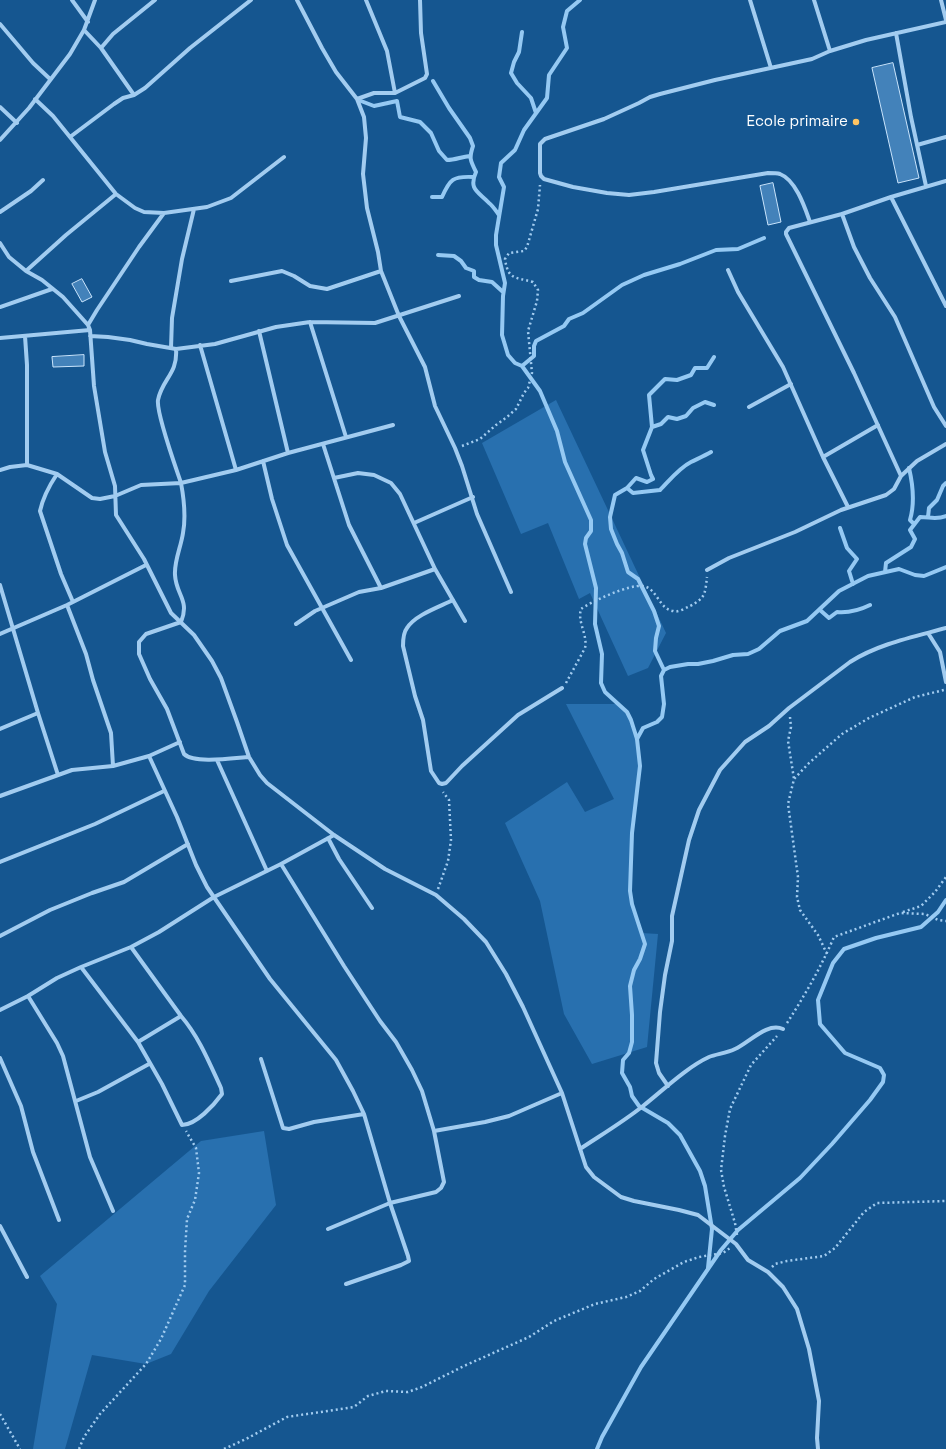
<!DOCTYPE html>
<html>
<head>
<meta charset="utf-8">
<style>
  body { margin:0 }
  canvas { display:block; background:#155690 }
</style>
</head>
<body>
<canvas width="946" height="1449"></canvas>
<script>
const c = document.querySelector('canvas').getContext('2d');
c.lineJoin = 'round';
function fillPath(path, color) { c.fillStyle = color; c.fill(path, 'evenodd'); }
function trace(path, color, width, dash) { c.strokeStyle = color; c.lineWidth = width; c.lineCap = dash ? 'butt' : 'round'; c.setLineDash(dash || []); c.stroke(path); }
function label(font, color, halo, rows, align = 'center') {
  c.font = font + ' "Space Grotesk",sans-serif'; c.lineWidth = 4; c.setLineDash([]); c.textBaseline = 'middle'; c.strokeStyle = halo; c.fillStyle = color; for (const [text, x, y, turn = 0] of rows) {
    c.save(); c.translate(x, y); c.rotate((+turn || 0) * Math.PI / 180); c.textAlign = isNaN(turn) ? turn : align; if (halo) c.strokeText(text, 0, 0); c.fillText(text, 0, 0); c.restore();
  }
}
fillPath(new Path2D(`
  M556 400 666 633 648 668 628 676 590 593 579 599 548 523 521 534 482 443Z
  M566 704H617L627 712 631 720 637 739 640 766 632 833 630 891 632 904 641 933 658 934 647 1047 592 1064 564 1014 540 901 505 823 567 782 585 812 614 799Z
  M264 1131 276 1205 209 1291 171 1354 146 1364 92 1355 65 1449H33L57 1304 40 1276 201 1141Z`), '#2870af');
trace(new Path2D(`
  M580 0 567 11 563 27 567 48 549 75 547 98 524 130 515 150 501 163 499 177 504 187 496 235V245L505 283 503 296 502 335 508 355 515 363 522 366 540 391 557 431 565 462 591 520V531L586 538 585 544 596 588 595 624 602 654 601 683 605 692 627 712 631 720 637 739 640 766 632 833 630 891 632 904 645 944 640 959 634 970 630 986 632 1015V1042L629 1053 623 1060 622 1073 630 1087 632 1096 639 1106 668 1123 680 1135 700 1171 705 1186 712 1229 708 1268
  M522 32 519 52 514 62 511 73 517 83 531 98 536 113
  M433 81 449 108 470 138 473 146C469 158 470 160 476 172 468 190 479 192 489 203 493 206 496 211 499 215
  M361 101 374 106 397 101 400 117 420 122 431 133 439 151 447 160C455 160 461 157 470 156
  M432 197H442C450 179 453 176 473 177
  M438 255 454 256 461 261 466 268 474 271V277L479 280 492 282 503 292
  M522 366 534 356V346L536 341 564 326 569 319 583 313 622 285 644 275 680 264 716 250 738 249 764 238
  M652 427 661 424 668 417 677 419 686 416 693 408 705 402 714 405
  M909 468C913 485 915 503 910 520L914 524
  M627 488 633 493 660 490C669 481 679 468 691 462 697 459 704 456 711 452
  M928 517 929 508 937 500 943 486 946 483
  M840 528 847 548 857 559 849 571 853 584
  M885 572 886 563 911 547 915 539 910 530 920 517C930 517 937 520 946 516
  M820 610 829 618 837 612C849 613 860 610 870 605
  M664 670 655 651 656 638 659 626 654 611 638 579 628 572 622 553 617 544 611 529 610 517 615 495 627 488 636 478 647 482 653 479 651 475 643 450 652 427 649 395 665 379 677 380 691 375 695 368H707L714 357
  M637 739 643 728 657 722 662 717 664 704 661 676 664 670 670 667 688 664H698L713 661 733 655 748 654 759 649 780 631 807 621 839 591 868 576 899 569 915 575 924 576 946 567
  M597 1449 602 1437 641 1367 721 1250 738 1230 800 1178 832 1144 870 1100 883 1082 884 1075 880 1068 845 1053 820 1024 818 1000 833 963 844 949 876 938 921 927 938 912 946 900`), '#95c9f3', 4);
const building = new Path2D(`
  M893 63 919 178 898 183 872 68Z
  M773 183 781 222 768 225 760 186Z
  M82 279 92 297 82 302 72 284Z
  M84 355V366L53 367 52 357Z`);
fillPath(building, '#4382ba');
trace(building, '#c9e4fc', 1);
trace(new Path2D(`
  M462 446 480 439 496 425 507 417 516 409 524 393 528 388 532 373 528 331 537 301 538 290 533 282C515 277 508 280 505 259L509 253 524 251 527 247 538 209 540 185
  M566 683 585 648C588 635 577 622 581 609 592 601 630 584 643 586 657 588 659 609 673 611 678 613 685 608 690 606 706 598 705 593 707 577
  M790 717 791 727 788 741 794 779
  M438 889 448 861 451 840 449 800 443 792
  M903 912 921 906 935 892 946 877
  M827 954 818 935 800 910 797 897 798 877 788 804 794 779 809 763 842 734 869 718 915 697 944 690
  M787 1023C805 995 821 967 834 937L900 913 925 914 938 920 946 921
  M737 1235 735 1223 724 1187 721 1170 725 1136 730 1109 751 1065 777 1036
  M772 1267 775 1264 787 1261 824 1256 835 1248 864 1212 877 1203 946 1201
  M0 1414 20 1449
  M79 1449 84 1437 100 1414 146 1364 161 1339 185 1285V1251L187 1219 195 1200 199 1173 196 1148 186 1131
  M224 1449 246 1439 287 1417 354 1407 368 1396 386 1391 408 1392 422 1387 464 1366 529 1337 554 1321 595 1304 626 1297 640 1291 654 1279 684 1262 699 1257 723 1253 730 1248`), '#a2ccf0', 2.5, [2, 3]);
trace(new Path2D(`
  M72 0 88 22
  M297 0 322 48 336 72 357 99 364 117 366 138 363 174 367 208 378 252 381 271 399 316 425 367 435 406 455 448 462 466 477 514 511 592
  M366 0 387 51 395 93
  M750 0 771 68
  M814 0 830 51
  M941 0 946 20
  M0 24 33 63 50 79
  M84 30 101 48 134 95
  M896 33 911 117 926 186
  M101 48 113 34 155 0
  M35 99 53 116 116 194 135 208 144 212 164 213 207 207 231 198 284 157
  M357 99 374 93H395L425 78 427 74 421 33 420 0
  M0 107 17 123
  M70 137 114 104 123 98 134 95 145 88 190 48 251 0
  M0 140 29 108 70 54 84 30 95 0
  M917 145 946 137
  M891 197 946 306
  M0 212 31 191 43 180
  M842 214 854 247 870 278 895 317 934 407 946 426
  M810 222C805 208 796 180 780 174 777 173 772 173 768 173L654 192 629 195 607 193 573 187 544 179 541 176 540 173V144L545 139 604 119 639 103 650 97 660 94 715 80 812 59 830 51 866 40 946 22
  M0 243 9 257 26 271 42 280 63 297 88 325 90 330 94 386 105 452 115 486 116 515 144 559 171 613 194 635 212 661 221 678 237 722 249 757 260 775 267 783 334 835 385 869 436 895 464 919 486 942 506 974 523 1007 562 1093 586 1167 594 1177 621 1197 634 1201 679 1210 698 1215 736 1244 748 1260 768 1272 783 1287 797 1309 809 1349 819 1401 817 1438 818 1449
  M728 270 738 292 783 367 823 457 848 507
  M26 271 66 235 116 194
  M231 281 282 271 294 276 310 286 327 289 381 271
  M0 307 52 289
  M310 322 346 437
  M88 325 97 310 139 247 164 213
  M259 331 288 453
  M25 336 27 365V465
  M90 336 108 337 130 340 147 344 176 349 215 344 276 327 310 322 375 323 459 296
  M0 338 90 330
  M200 345 236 470
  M171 348 172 318 182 259 194 209
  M176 349C178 374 162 379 158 400 156 413 176 468 181 483L236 470 288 453 393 425
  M749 407 791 384
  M323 444 349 525 381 588
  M823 457 878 425
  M263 461 272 499 287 545 351 660
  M0 470 10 467 27 465 57 474 92 498 100 499 115 496 141 485 181 483C184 499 186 517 183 533 181 547 174 561 175 575 176 595 190 600 181 622L146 634 139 642V654L150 679 167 709 184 754C194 764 234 758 249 757
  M57 474C49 486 43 497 40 511L61 574 73 602
  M901 476 854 373 786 234V232L789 228 842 214 891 197 946 181
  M334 478 358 473 374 475 391 483 400 494 435 569
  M414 523 473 497
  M707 570 729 558 795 532 841 510 886 495 894 489 901 476 917 461 946 444
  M0 585 38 713 58 775
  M453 600C439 607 415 615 407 628 403 633 403 640 403 646L415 696 423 720 431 771 439 783 442 784 446 783 462 766 518 715 562 688
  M67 605 86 654 93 680 111 733 113 766
  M296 624 315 611 359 592 381 588 435 569 465 621
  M928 633 940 652 946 682
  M0 634 67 605 146 565
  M0 729 38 713
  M180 742 149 756 177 817 196 865 207 887 270 979 336 1060 353 1091 364 1114 390 1203 408 1256 409 1261 401 1265 346 1284
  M217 760 267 871
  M0 796 72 770 113 766 149 756
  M328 838 339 859 372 908
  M0 862 95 824 164 791
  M281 864 344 966 380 1021 396 1042 412 1070 422 1091 434 1131 485 1122 509 1116 562 1093
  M0 936 50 910 92 893 124 882 188 844
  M81 967 138 1042 162 1084 182 1125C196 1125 214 1105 222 1094L221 1088C209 1062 199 1037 181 1016L131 947
  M28 996 57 1043 63 1056 90 1157 113 1211
  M0 1010 28 996 57 978 81 967 131 947 159 932 214 897 281 864 334 835
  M138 1042 181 1016
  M0 1058 21 1106 33 1152 59 1220
  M261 1059 283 1128 289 1129 314 1122 364 1114
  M668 1086 659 1073 656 1063 660 1012 665 975 672 941V916L689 840 699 810 720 770 745 742 769 726 789 708 850 662C878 644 913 637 946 628
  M76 1101 98 1092 149 1064
  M580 1149C601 1135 623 1122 643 1106 662 1091 687 1067 709 1057 717 1054 727 1053 735 1049 750 1042 767 1022 783 1029
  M0 1226 27 1277
  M328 1229 390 1203 436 1192 441 1188 444 1182 434 1131`), '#a2ccf0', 4);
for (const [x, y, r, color] of [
  [856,122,4,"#ffc462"]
]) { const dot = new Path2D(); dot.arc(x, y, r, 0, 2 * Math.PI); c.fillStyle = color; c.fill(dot); trace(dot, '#155690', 1.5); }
label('15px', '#fff', '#155690', [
  ["Ecole primaire",848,122]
], 'right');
</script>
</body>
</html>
